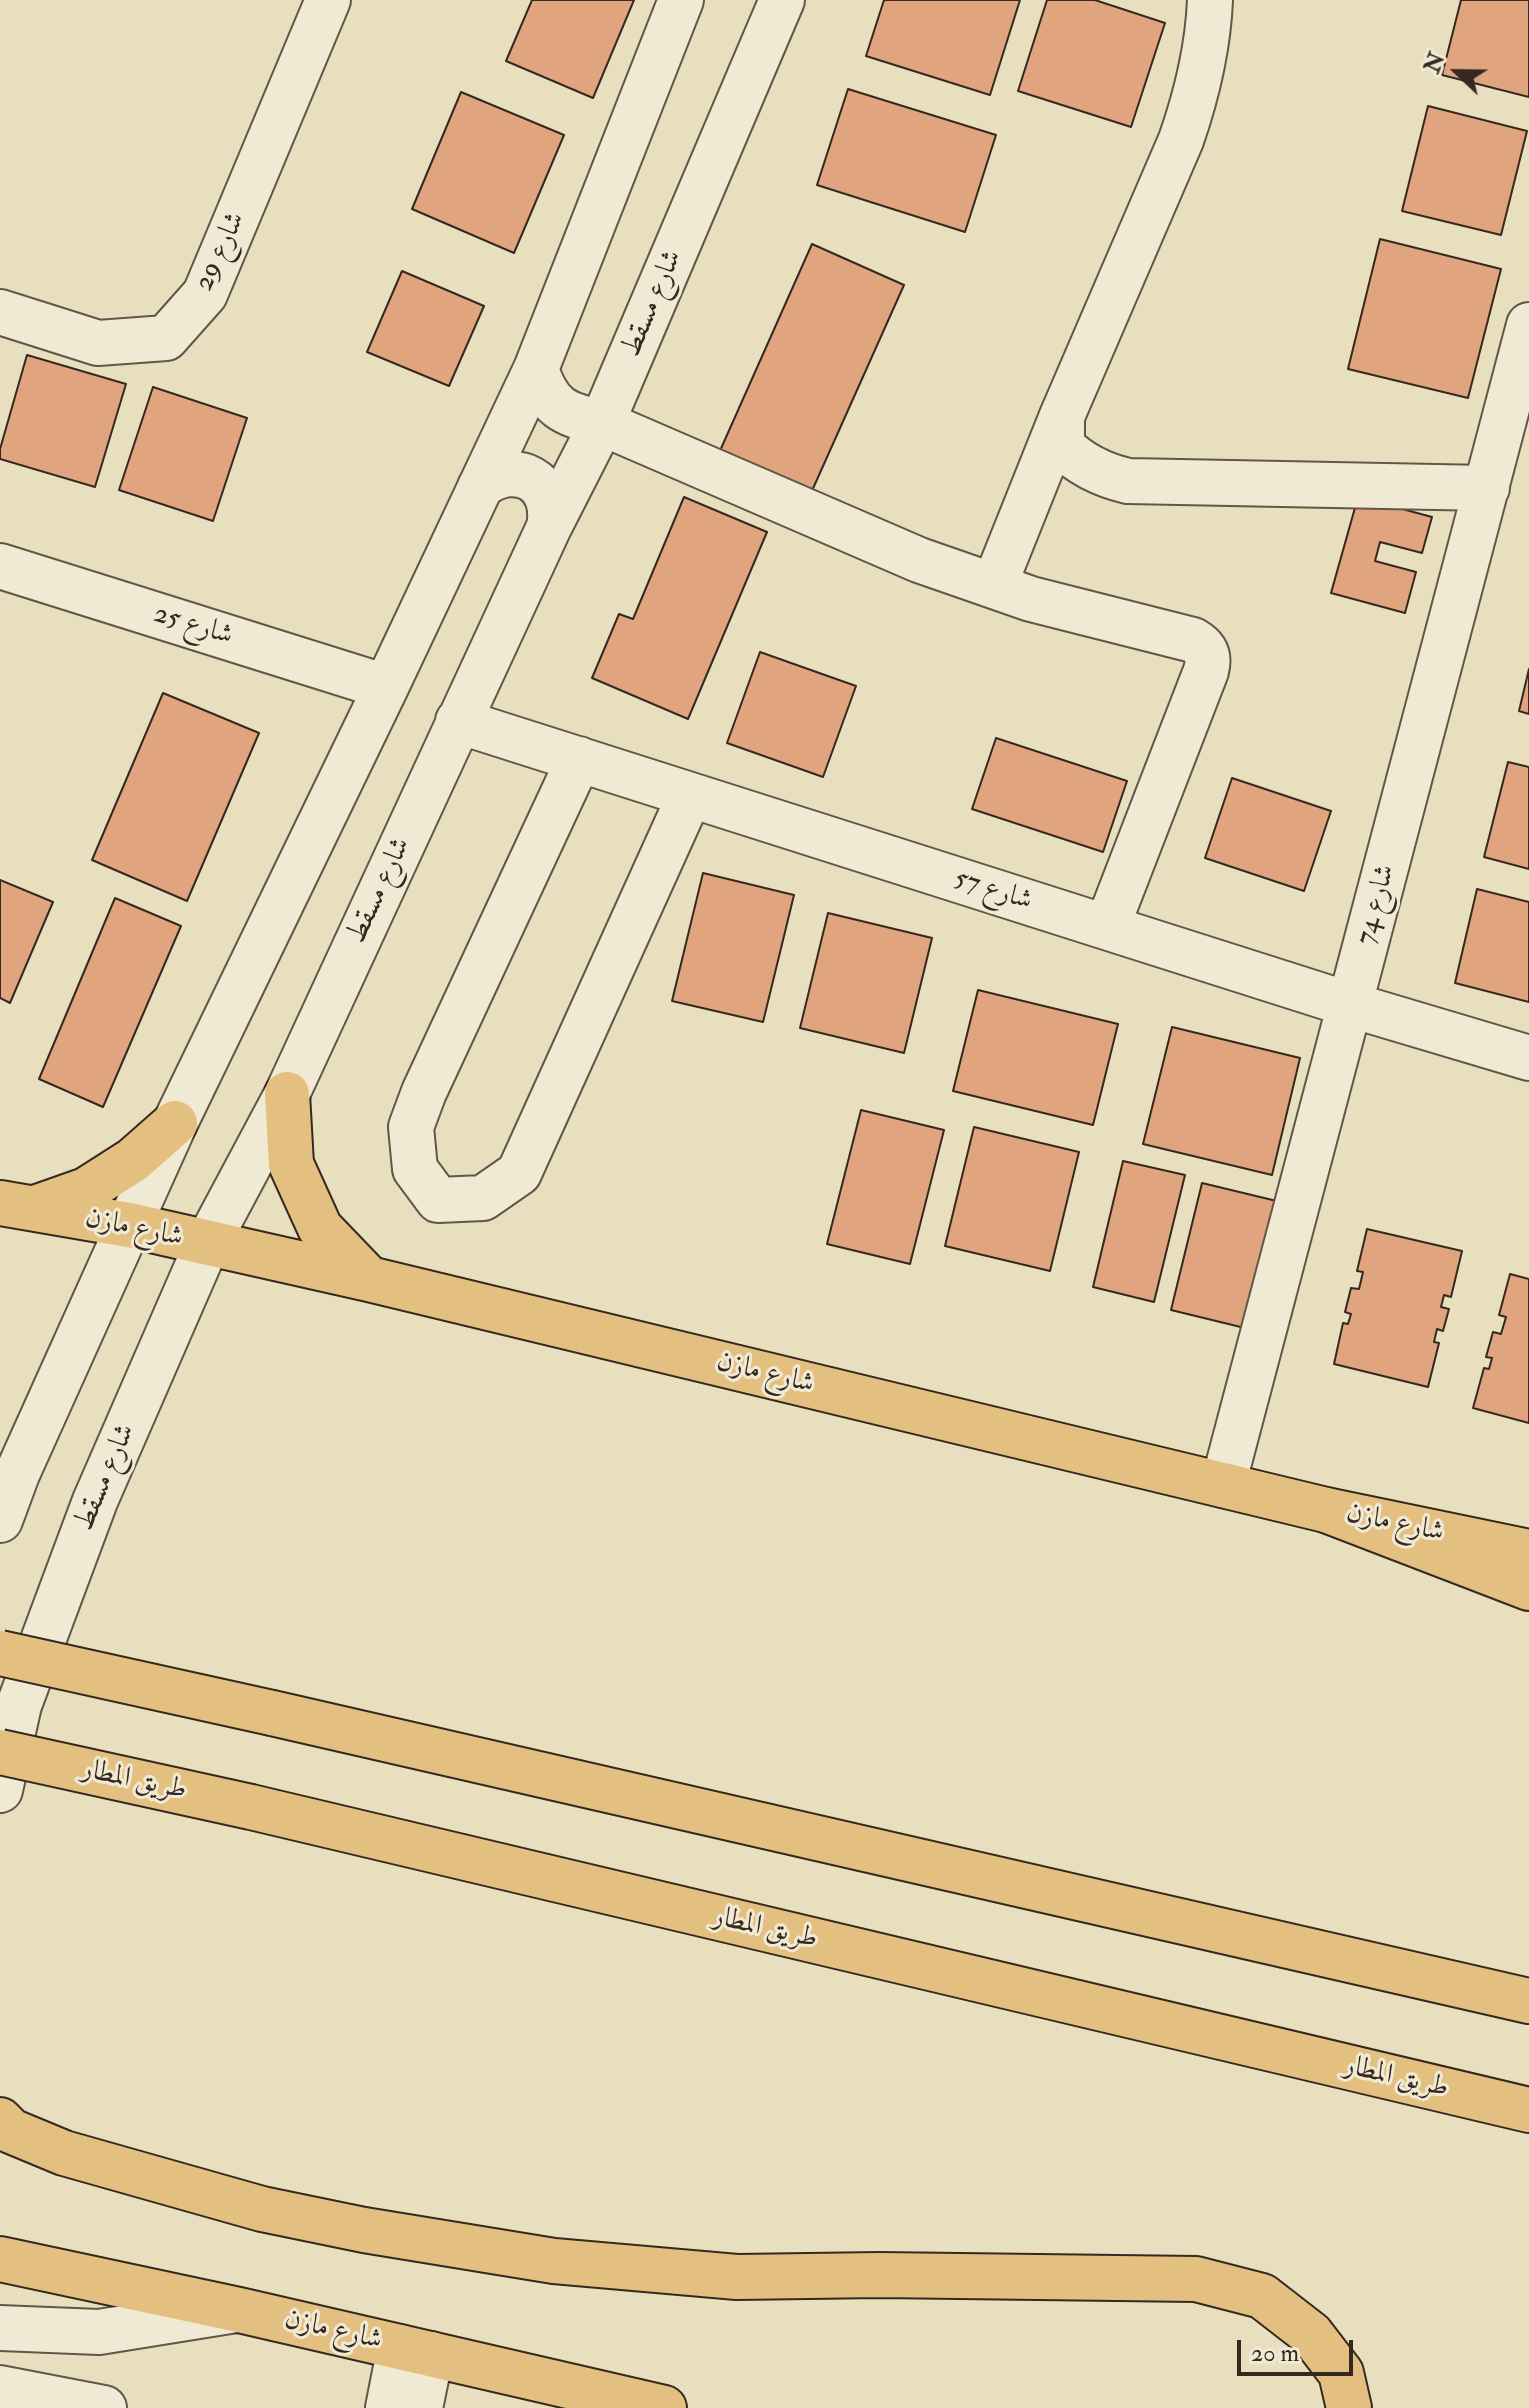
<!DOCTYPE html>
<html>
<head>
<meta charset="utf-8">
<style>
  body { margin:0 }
  #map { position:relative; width:1529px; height:2408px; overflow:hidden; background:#e8dfbf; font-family:"IM FELL Double Pica",serif }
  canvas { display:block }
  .north { position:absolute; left:1417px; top:32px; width:80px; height:80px; -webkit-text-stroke:6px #f0ead5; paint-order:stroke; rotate:292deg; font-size:22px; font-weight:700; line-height:32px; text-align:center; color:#342820 }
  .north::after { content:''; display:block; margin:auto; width:28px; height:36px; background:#342820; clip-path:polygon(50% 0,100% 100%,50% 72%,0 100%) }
  .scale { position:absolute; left:1237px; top:2340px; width:116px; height:36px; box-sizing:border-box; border:4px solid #342820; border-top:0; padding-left:10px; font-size:24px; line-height:28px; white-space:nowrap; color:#342820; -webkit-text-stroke:6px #f0ead5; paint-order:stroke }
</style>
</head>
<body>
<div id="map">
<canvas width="1529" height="2408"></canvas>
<div class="north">N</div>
<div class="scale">20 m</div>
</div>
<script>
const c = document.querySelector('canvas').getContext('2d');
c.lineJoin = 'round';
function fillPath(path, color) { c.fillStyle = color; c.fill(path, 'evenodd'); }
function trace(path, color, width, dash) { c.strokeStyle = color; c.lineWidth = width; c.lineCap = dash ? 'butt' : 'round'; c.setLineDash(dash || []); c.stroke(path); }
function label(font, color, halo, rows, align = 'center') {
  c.font = font + ' "IM FELL Double Pica",Amiri,serif'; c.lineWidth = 6; c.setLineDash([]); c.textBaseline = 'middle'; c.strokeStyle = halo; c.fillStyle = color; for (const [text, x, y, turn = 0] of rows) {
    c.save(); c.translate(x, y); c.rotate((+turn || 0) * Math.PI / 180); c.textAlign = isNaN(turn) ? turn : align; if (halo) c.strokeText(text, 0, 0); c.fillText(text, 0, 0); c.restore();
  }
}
const building = new Path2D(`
  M532 0H634L593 98 506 61Z
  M884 0H1020L990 95 866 56Z
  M1047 0H1095L1165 23 1131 127 1018 91Z
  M1461 0H1529V97L1442 75Z
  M848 89 996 135 965 232 817 185Z
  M461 92 564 135 514 253 412 209Z
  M1428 106 1527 131 1501 235 1402 211Z
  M1380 239 1501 269 1468 398 1348 369Z
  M812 244 904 285 811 493 719 453Z
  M402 271 484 306 449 386 367 352Z
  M27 355 126 384 95 487 0 459V449Z
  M153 387 247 418 213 521 119 490Z
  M684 497 767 532 688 719 592 678 619 614 633 619Z
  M1358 497 1432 517 1422 553 1380 542 1375 561 1416 572 1405 613 1331 593Z
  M760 652 856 686 823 777 727 743Z
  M1529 669V714L1519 711Z
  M163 693 259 733 187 901 92 860Z
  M996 738 1127 781 1103 852 972 809Z
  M1508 762 1529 767V869L1484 857Z
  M1232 778 1331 811 1304 891 1205 858Z
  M703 873 794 895 763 1022 672 1001Z
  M0 880 53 902 10 1003 0 998Z
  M1477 889 1529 902V1002L1455 983Z
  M115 898 181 926 103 1107 39 1079Z
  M828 913 932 938 904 1053 800 1028Z
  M978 990 1118 1024 1093 1125 953 1091Z
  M1172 1027 1300 1058 1272 1175 1143 1144Z
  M861 1110 944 1130 910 1264 827 1244Z
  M974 1127 1079 1152 1050 1271 945 1246Z
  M1123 1161 1185 1175 1154 1302 1093 1287Z
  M1202 1183 1285 1203 1253 1330 1171 1310Z
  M1367 1229 1462 1251 1451 1297 1444 1295 1441 1307 1449 1309 1443 1331 1437 1329 1434 1342 1439 1343 1428 1387 1334 1364 1343 1323 1348 1324 1351 1314 1345 1312 1351 1288 1359 1289 1363 1272 1357 1271Z
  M1510 1274 1529 1279V1423L1473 1408 1484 1368 1489 1369 1492 1358 1486 1357 1493 1332 1501 1334 1506 1317 1499 1315Z`);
fillPath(building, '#e0a57e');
trace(building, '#342820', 2);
const minor = new Path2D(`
  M1210 0C1208 49 1197 94 1181 140L1062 416V446C1081 465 1102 475 1128 481L1487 488
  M0 312 98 343 166 338 205 294 328 0
  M536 369C549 408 563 414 602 423L919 560 1031 599 1193 640C1207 648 1210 656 1206 671L1107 927
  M480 487C515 458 558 481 549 527
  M0 566 386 687
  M994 586 1062 416
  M458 721 1351 1005 1529 1058
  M579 759 424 1092 411 1127 415 1169 438 1200 483 1198 519 1173 690 795
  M1223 1485 1529 325
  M0 1520 17 1474 175 1123 386 687 536 369 681 0
  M0 1790 19 1705 95 1501 207 1244 287 1094 549 527 602 423 782 0
  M0 2328 99 2332 236 2310
  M0 2388 104 2408
  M388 2408 400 2347
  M420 2408 431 2354`);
const major = new Path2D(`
  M287 1094 291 1164 320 1228 369 1279
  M0 1203 129 1225 369 1279 1326 1510 1529 1552
  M35 1208 86 1190 133 1160 175 1123
  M0 2120 11 2131 64 2153 262 2209 364 2230 554 2261 737 2277 880 2275 1196 2279 1262 2296 1311 2334 1341 2373 1349 2408
  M0 2259 239 2310 664 2408`);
const highway = new Path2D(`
  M1326 1510 1529 1588
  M272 1713 1529 2001
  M251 1807 1529 2110`);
trace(minor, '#615648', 48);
trace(major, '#342820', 48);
trace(highway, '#342820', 48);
trace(minor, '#f0ead5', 44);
trace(major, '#e4c080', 44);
trace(highway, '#e4c080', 44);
const highwayBridge = new Path2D(`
  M0 1653 272 1713
  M0 1752 251 1807`);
trace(highwayBridge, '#342820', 48, []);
trace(highwayBridge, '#e4c080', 44);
label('28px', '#342820', '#f0ead5', [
  ["شارع 29",221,252,-65],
  ["شارع مسقط",653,304,-67],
  ["شارع 25",193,626,17],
  ["شارع مسقط",380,891,-65],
  ["شارع 57",993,891,18],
  ["شارع 74",1377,905,-75],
  ["شارع مازن",134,1229,12],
  ["شارع مازن",765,1374,14],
  ["شارع مسقط",106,1478,-67],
  ["شارع مازن",1395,1524,12],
  ["طريق المطار",134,1781,12],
  ["طريق المطار",765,1929,13],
  ["طريق المطار",1396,2078,13],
  ["شارع مازن",333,2331,13]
]);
</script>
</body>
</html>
